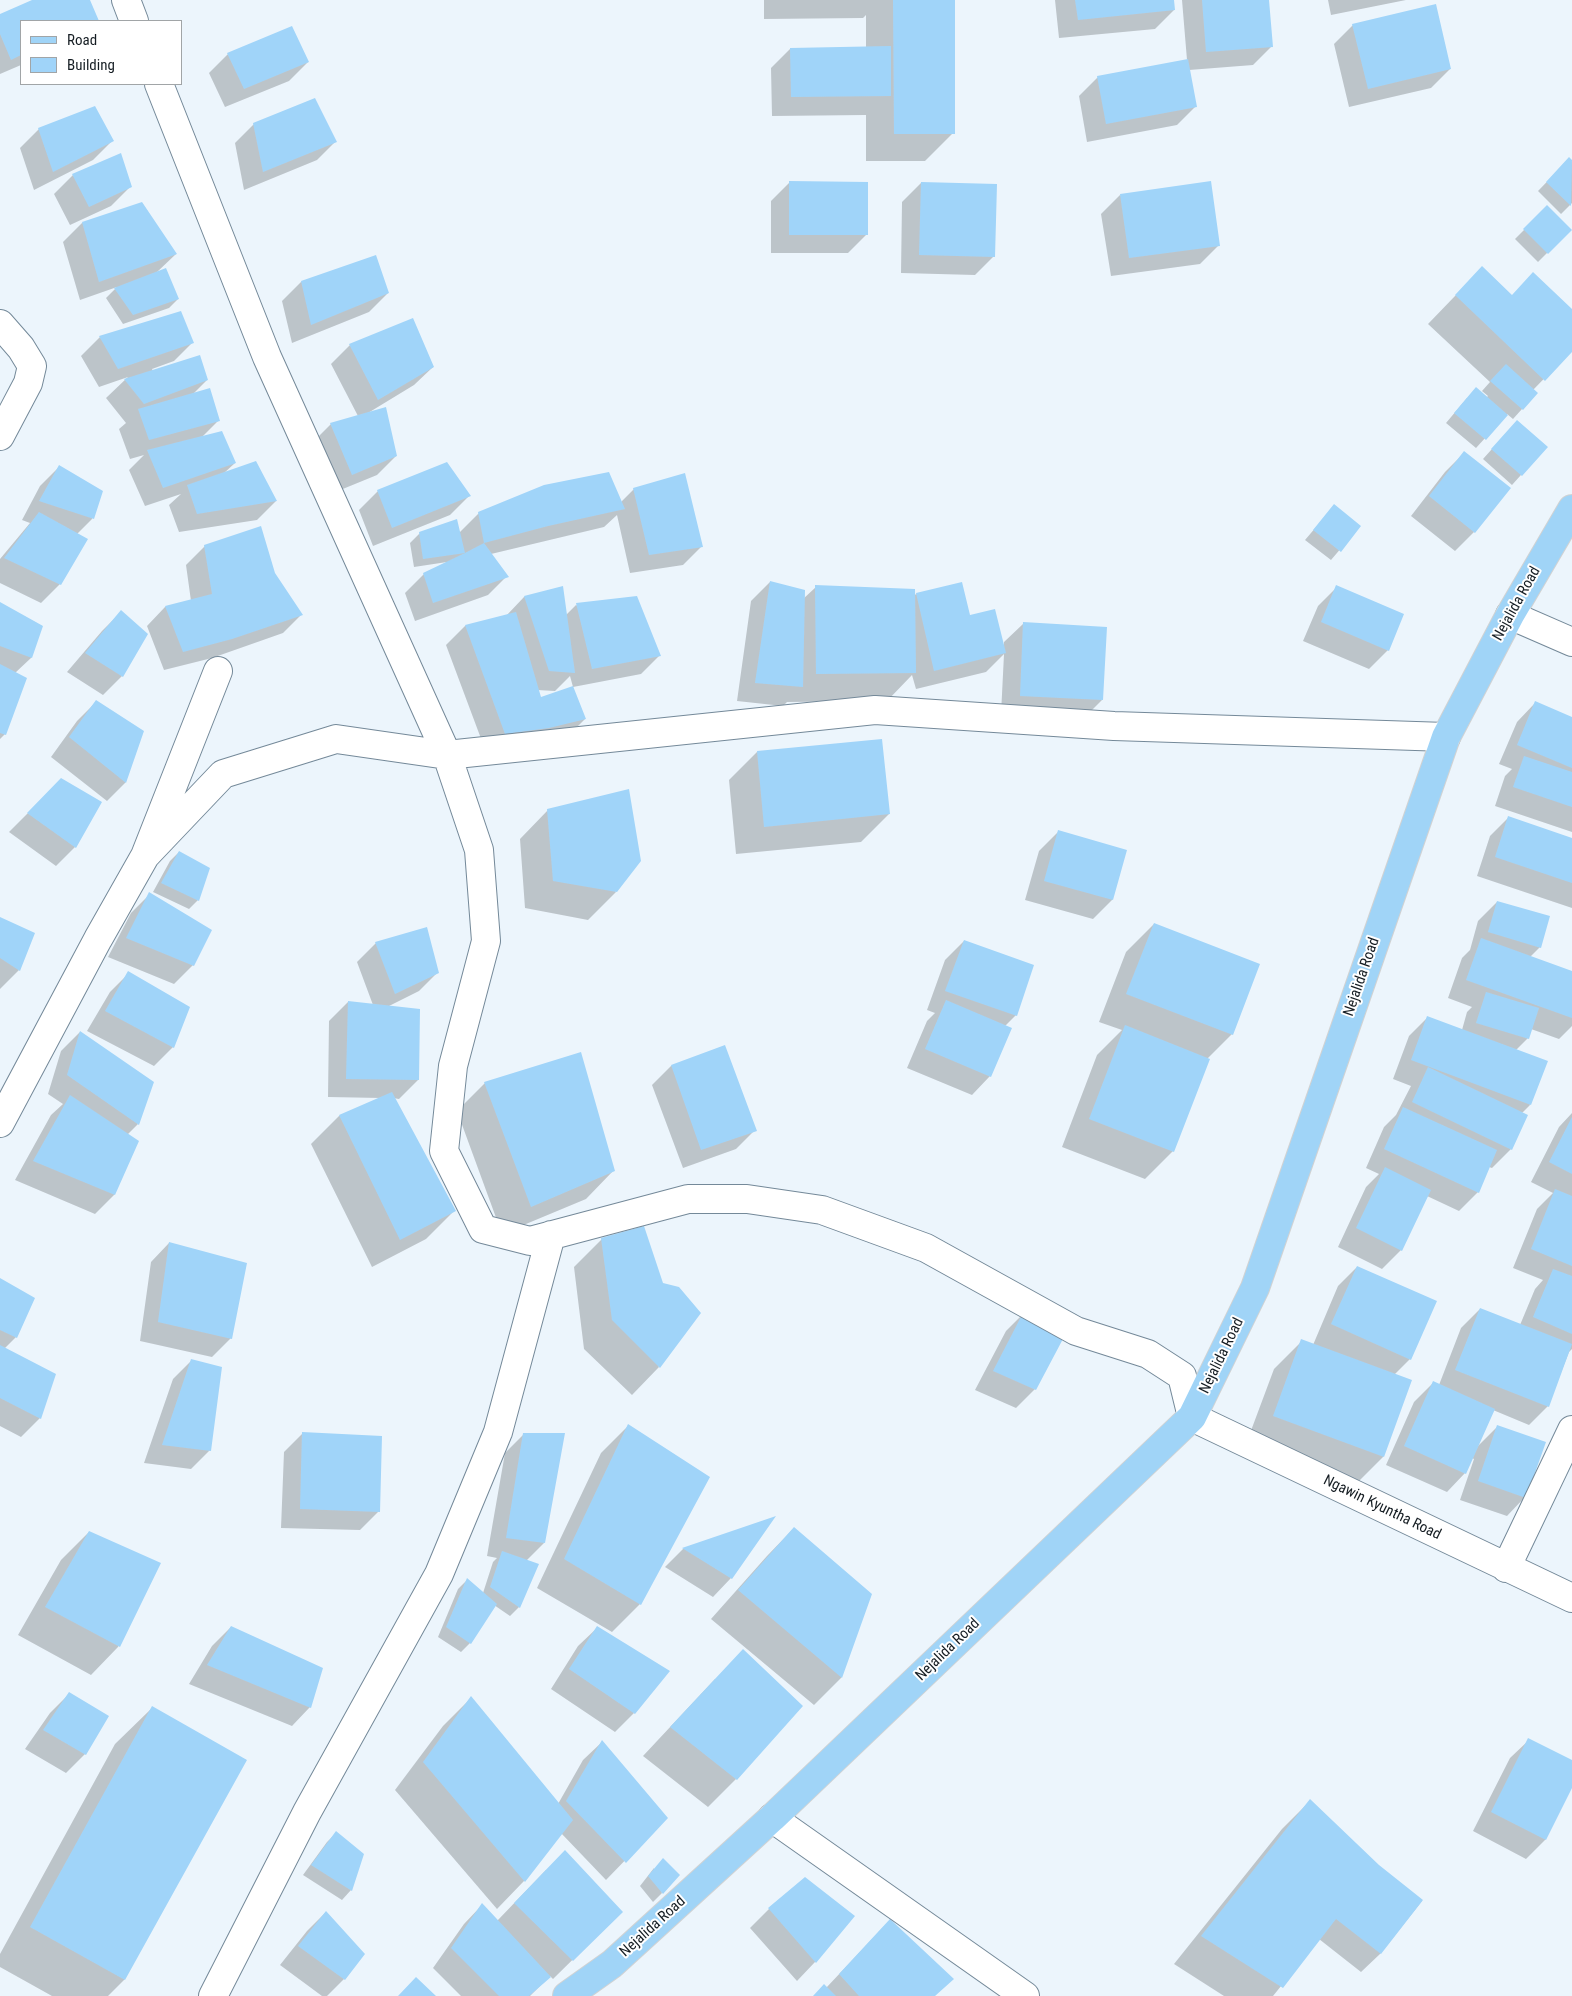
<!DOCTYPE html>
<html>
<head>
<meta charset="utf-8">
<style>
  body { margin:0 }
  #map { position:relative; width:1572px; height:1996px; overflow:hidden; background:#ecf5fc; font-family:"Roboto Condensed",sans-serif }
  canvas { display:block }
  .legend { position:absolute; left:20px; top:20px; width:162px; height:65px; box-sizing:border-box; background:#fff; border:1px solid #a1a5a7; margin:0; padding:6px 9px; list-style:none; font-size:15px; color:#151d23 }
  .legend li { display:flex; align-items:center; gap:10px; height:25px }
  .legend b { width:25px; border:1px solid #a1a5a7 }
</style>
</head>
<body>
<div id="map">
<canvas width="1572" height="1996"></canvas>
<ul class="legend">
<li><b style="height:6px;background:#a0d4f7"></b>Road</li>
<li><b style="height:14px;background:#a0d4f9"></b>Building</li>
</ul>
</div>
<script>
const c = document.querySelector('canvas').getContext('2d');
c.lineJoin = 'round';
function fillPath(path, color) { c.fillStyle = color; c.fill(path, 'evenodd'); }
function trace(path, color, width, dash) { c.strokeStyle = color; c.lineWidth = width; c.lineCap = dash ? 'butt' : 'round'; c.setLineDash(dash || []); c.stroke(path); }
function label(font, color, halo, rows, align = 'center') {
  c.font = font + ' "Roboto Condensed",sans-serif'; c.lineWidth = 4; c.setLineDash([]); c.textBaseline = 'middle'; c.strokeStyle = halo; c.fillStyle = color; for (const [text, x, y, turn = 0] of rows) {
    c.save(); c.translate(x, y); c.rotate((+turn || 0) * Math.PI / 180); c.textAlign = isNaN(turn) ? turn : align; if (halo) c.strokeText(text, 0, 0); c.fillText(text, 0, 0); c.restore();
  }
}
fillPath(new Path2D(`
  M35 0H88L97 21H21V65L0 74V15Z
  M764 0H953V133L925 161H866V115L772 116 771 68 790 49 866 48V15L863 18 764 19Z
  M1055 0H1173L1174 10 1155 29 1059 38Z
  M1182 0H1268L1272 46 1253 65 1189 70 1196 106 1177 125 1087 142 1079 96 1098 77 1187 60Z
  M1328 0H1406L1331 15Z
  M1353 25 1450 69 1431 88 1349 107 1334 44Z
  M228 54 308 62 289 81 225 107 209 73Z
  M254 124 335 142 317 160 244 190 235 143Z
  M39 129 112 141 93 160 34 190 20 148Z
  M1569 159 1572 162V203L1561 214 1538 191Z
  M73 175 130 187 111 206 70 225 54 194Z
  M790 182 867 234 848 253H771V201Z
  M921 183 994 256 975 275 901 273 902 202Z
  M1120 195 1219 245 1200 264 1111 276 1101 214Z
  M142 203 176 254 156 273 178 299 169 308 123 324 106 298 117 287 80 300 63 242 82 223Z
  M1547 207 1570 230 1538 262 1515 239Z
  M1482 268 1511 296 1572 311V350L1533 390 1536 393 1522 409 1513 419 1507 414 1476 448 1446 423 1467 398H1486L1488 396 1482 391 1490 382 1428 324Z
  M301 282 388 293 369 312 292 343 282 301Z
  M100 337 193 342 174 361 152 369 153 371 207 380 192 395 219 420 202 437 235 463 223 474 276 501 257 520 179 532 169 505 181 494 145 506 129 470 144 455 130 459 119 429 126 423 106 398 128 377 99 387 81 356Z
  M350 345 433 367 414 385 368 413 396 456 377 475 333 493 312 443 331 424 358 416 331 364Z
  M1508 431 1546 447 1512 485 1483 459Z
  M1464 453 1474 532 1455 551 1411 516 1445 472Z
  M59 467 102 492 92 519 77 534 60 584 41 603 0 583V559L30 523 22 520 40 486Z
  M634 489 701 547 683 565 630 573 617 515 604 527 491 554 507 576 488 595 415 621 405 593 424 574 447 562 414 567 410 543 420 533H459L479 513 621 502Z
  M378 491 469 496 450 515 373 546 359 510Z
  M1334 506 1360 526 1331 560 1305 540Z
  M205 546 274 573 301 615 283 633 212 658 164 670 147 626 165 607 191 601 186 565Z
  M770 582 803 599 816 587 914 596 916 594 969 617 1004 649V642L1023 624 1102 700 1083 719 1001 714 1004 654 986 672 916 689 912 675 887 701 787 702 783 706 737 701 751 601Z
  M1337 587 1388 650 1369 669 1303 641 1318 606Z
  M562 588 566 615 576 605 659 656 641 674 573 687 570 676 555 691 537 690 540 700 585 719 576 728 486 752 446 645 465 626 506 616 524 597Z
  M0 603 42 626 31 658 15 673 5 734 0 739Z
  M121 612 122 676 103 695 67 672 102 631Z
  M96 702 142 731 125 783 107 801 51 757 77 721Z
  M1535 703 1572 718V832L1495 806 1505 776 1512 769 1499 764 1517 722Z
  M881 741 889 814 861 842 736 854 729 780 757 752Z
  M61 780 75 847 56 866 9 832Z
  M548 810 616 892 588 920 525 908 520 839Z
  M1509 817 1572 839V908L1477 876 1490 836Z
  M1058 832 1125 851 1112 900 1093 919 1025 900 1039 851Z
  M179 852 198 900 189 909 153 892 170 861Z
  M150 894 193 965 174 984 108 957 131 913Z
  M1497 902 1540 947 1530 957 1572 972V1026L1559 1039 1531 1029 1528 1038 1516 1050 1530 1105 1521 1114 1526 1116 1511 1149 1492 1168 1489 1167 1478 1192 1459 1211 1427 1196 1401 1250 1382 1269 1338 1247 1366 1187 1379 1174 1366 1168 1384 1127 1396 1115 1411 1086 1393 1079 1409 1036 1428 1017 1462 1030 1467 1012 1472 1007 1448 998 1462 958 1470 950 1478 921Z
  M0 918 19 970 0 989Z
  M1154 924 1232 1034 1207 1059 1173 1151 1145 1179 1062 1147 1097 1055 1122 1030 1099 1022 1126 952Z
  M964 941 1016 1015 1005 1026 990 1076 972 1095 907 1068 927 1021 935 1013 927 1010 945 960Z
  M376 943 438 972 419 991 387 1007 418 1080 399 1099 393 1098 454 1211 426 1239 372 1267 311 1144 339 1116 381 1098 328 1097 329 1021 348 1002 373 1005 357 962Z
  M129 973 173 1047 154 1066 87 1031 110 992Z
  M80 1032 138 1124 127 1135 137 1141 114 1195 95 1214 15 1180 51 1115 63 1104 48 1094 61 1051Z
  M724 1046 755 1130 736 1149 683 1168 652 1085 671 1066Z
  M485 1083 614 1170 586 1199 502 1234 457 1111Z
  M1572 1113V1349L1569 1352 1548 1406 1529 1425 1493 1410 1477 1447 1498 1426 1525 1497 1507 1516 1460 1500 1474 1459 1472 1458 1465 1473 1447 1492 1386 1465 1414 1402 1433 1383 1439 1385 1461 1328 1480 1309 1520 1325 1535 1289 1543 1280 1513 1268 1537 1209 1553 1193 1531 1182 1559 1127Z
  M602 1239 659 1367 632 1395 584 1349 574 1267Z
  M169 1243 231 1338 212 1357 140 1341 151 1262Z
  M1357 1267 1410 1359 1394 1375 1383 1457 1355 1485 1246 1444 1274 1369 1302 1341 1313 1345 1338 1286Z
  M0 1279 16 1337 4 1349 40 1418 21 1437 0 1426Z
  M1025 1312 1035 1389 1016 1408 975 1390 1006 1331Z
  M192 1360 210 1450 191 1469 144 1463 173 1379Z
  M629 1425 640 1604 612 1632 537 1588 601 1453Z
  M303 1433 379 1511 360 1530 281 1528 284 1452Z
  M524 1434H564L544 1543 526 1561 519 1607 510 1616 494 1605 470 1643 461 1652 438 1637 458 1589 467 1580 483 1593 493 1562 497 1558 487 1556 505 1453Z
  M773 1518 731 1578 713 1597 665 1567 683 1549Z
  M794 1528 871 1595 841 1678 814 1705 711 1619 767 1556Z
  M89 1532 159 1563 118 1647 91 1675 18 1635 61 1560Z
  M231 1627 310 1707 292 1726 189 1684 212 1646Z
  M597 1628 634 1713 615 1732 551 1689 578 1646Z
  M715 1679 736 1779 708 1807 643 1756Z
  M69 1694 85 1754 66 1773 25 1749 50 1713Z
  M471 1698 558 1804 583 1760 602 1742 666 1818 606 1880 561 1833 524 1881 497 1909 395 1790 443 1726Z
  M152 1708 246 1760 124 1980 108 1996H52L0 1967V1954L115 1744Z
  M1529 1740 1572 1761V1785L1545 1840 1526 1859 1473 1831 1510 1758Z
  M1310 1801 1378 1866 1422 1901 1380 1954 1361 1972 1319 1939 1273 1996H1224L1174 1964 1282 1829Z
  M336 1833 362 1854 351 1890 342 1900 303 1875 327 1842Z
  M654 1868 662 1893 653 1902 640 1886Z
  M546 1870 621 1912 553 1979 550 1976 530 1996H461L433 1968 464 1924 482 1905 497 1921Z
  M805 1878 853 1916 815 1962 797 1981 750 1928 769 1909Z
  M326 1912 364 1954 344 1979 327 1996H322L280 1965 307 1931Z
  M890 1920 935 1996H814L826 1988Z`), '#0003');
fillPath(new Path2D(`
  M32 0H90L99 21H21V55L11 60 0 34V14Z
  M893 0H955V134H894Z
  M1075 0H1174L1175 10 1078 20Z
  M1202 0H1269L1273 47 1206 52Z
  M1436 4 1451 69 1368 89 1352 24Z
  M292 26 309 62 244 89 227 53Z
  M891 46V96L791 97 790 48Z
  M1188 59 1197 107 1106 124 1097 76Z
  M315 98 337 142 263 172 253 123Z
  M95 106 114 141 53 172 38 128Z
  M121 153 132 187 89 207 72 174Z
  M1569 157 1572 160 1571 206 1546 182Z
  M789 181 868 182V235H789Z
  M1211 181 1220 246 1129 258 1120 194Z
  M921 182 997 184 995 257 919 255Z
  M142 202 177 254 99 282 82 222Z
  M1547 205 1572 230 1548 254 1523 229Z
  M376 255 389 293 311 325 301 281Z
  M1482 266 1512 295 1533 272 1572 309V352L1545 381 1455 295Z
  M166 268 179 299 133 315 114 288Z
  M181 311 194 343 118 369 99 336Z
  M413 318 434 367 378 400 349 344Z
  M200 355 208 380 144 404 124 379Z
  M1506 364 1538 393 1523 410 1490 381Z
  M1476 387 1508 415 1486 440 1454 413Z
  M210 388 220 421 149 440 138 409Z
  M386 407 397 456 352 475 330 423Z
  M1517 420 1548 447 1522 476 1491 449Z
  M222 431 236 463 163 488 147 450Z
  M1464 451 1511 488 1475 533 1429 496Z
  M256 461 277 501 197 514 187 485Z
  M447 462 471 496 392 528 377 490Z
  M59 465 103 491 94 519 39 501Z
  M609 472 625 509 548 526 484 543 478 512 544 485Z
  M685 473 703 547 649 555 633 488Z
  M1334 504 1361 526 1341 552 1313 530Z
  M39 512 88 539 61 585 4 558Z
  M457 519 465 553 484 543 509 577 433 603 423 573 465 553 423 559 419 532Z
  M261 526 275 573 303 615 232 639 183 652 165 606 212 594 204 545Z
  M770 581 805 590 803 687 755 683Z
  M962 582 970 615 995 609 1006 653 934 671 916 593Z
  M815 585 915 589 916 673 816 674Z
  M1336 585 1404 614 1389 651 1321 622Z
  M563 586 575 673 549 671 524 596Z
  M637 596 661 656 592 669 576 603Z
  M0 602 43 626 32 658 0 646Z
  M121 610 148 634 123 677 85 653Z
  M516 612 541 697 573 686 586 719 549 728 505 734 465 625Z
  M1023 622 1107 627 1103 700 1020 696Z
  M0 664 27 678 6 735 0 733Z
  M96 700 144 731 126 783 69 737Z
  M1535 701 1572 717V768L1517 745Z
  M882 739 890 814 764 827 757 751Z
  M1524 756 1572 772V807L1513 787Z
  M61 778 102 802 76 848 27 813Z
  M629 789 641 861 617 892 553 881 547 809Z
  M1508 816 1572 838V883L1495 857Z
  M1058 830 1127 850 1113 900 1044 881Z
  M179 851 210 868 199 901 161 883Z
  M149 892 212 930 194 966 126 938Z
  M1497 901 1550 916 1541 948 1488 932Z
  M0 917 35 933 20 971 0 958Z
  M1154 923 1260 964 1233 1035 1126 994Z
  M427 927 439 973 395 994 375 942Z
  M1481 938 1572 971V1018L1466 980Z
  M964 940 1034 965 1017 1016 945 991Z
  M128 971 190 1007 174 1048 105 1011Z
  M1486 992 1539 1008 1529 1039 1476 1023Z
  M946 1000 1012 1028 991 1077 925 1049Z
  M348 1001 420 1009 419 1080 346 1079Z
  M1427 1016 1548 1061 1531 1105 1411 1060Z
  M1125 1025 1210 1059 1174 1152 1089 1119Z
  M80 1031 154 1082 139 1125 67 1075Z
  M725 1045 757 1131 701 1150 671 1065Z
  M581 1052 615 1171 531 1207 484 1082Z
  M1428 1067 1528 1115 1512 1150 1412 1102Z
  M392 1092 456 1211 400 1240 339 1115Z
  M70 1095 139 1141 115 1195 33 1161Z
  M1403 1107 1497 1150 1479 1193 1384 1149Z
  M1572 1117V1174L1549 1162Z
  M1385 1167 1431 1190 1402 1251 1356 1228Z
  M1555 1189 1572 1196V1266L1531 1249Z
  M644 1226 663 1283 679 1287 701 1313 660 1368 612 1320 601 1238Z
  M169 1242 247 1263 232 1339 158 1322Z
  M1357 1266 1437 1301 1411 1360 1331 1324Z
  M1553 1269 1572 1276V1334L1533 1317Z
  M0 1278 35 1298 17 1338 0 1330Z
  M1480 1308 1572 1344 1549 1407 1455 1370Z
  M1024 1311 1064 1337 1036 1390 993 1371Z
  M1301 1339 1412 1380 1384 1457 1273 1416Z
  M0 1345 56 1374 41 1419 0 1398Z
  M191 1359 222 1367 211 1451 162 1445Z
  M1433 1381 1495 1409 1466 1474 1404 1446Z
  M628 1424 710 1477 641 1605 564 1559Z
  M1497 1425 1546 1442 1526 1498 1478 1481Z
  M302 1432 382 1436 380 1512 300 1509Z
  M523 1433H565L545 1543 506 1538Z
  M776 1516 732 1579 682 1548Z
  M794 1527 872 1594 842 1678 738 1590Z
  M89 1531 161 1563 120 1647 45 1607Z
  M502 1551 539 1564 520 1608 490 1587Z
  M467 1578 497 1604 471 1644 446 1627Z
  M231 1626 323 1668 311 1708 207 1665Z
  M597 1626 670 1671 635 1714 569 1669Z
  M743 1649 803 1706 737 1780 670 1727Z
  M69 1692 109 1716 86 1755 43 1730Z
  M471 1696 573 1820 525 1882 423 1762Z
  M152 1706 247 1760 125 1980 30 1927Z
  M1528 1738 1572 1760V1788L1546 1840 1491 1812Z
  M602 1740 668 1818 626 1863 566 1801Z
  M1310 1799 1379 1865 1423 1900 1381 1954 1336 1919 1283 1988 1201 1936Z
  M336 1831 364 1854 352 1891 311 1865Z
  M565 1850 623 1912 573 1961 514 1903Z
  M663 1858 680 1875 663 1894 648 1876Z
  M805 1877 855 1916 816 1963 768 1908Z
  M482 1903 551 1977 529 1996H499L451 1948Z
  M326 1911 365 1954 345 1980 298 1946Z
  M890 1919 954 1979 935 1996H859L839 1974Z
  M416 1977 436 1996H398Z
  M824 1984 836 1996H813Z`), '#a0d4f9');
const minor = new Path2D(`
  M126 0 134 21
  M159 84 267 357 447 755 479 850 486 941 453 1066 444 1151 483 1229 530 1241 688 1199H747L822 1210 926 1248 1076 1331 1148 1354 1182 1376 1192 1417 1572 1598
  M0 324 21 348 32 366 28 383 0 436
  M1510 615 1572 642
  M145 856 223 774 336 739 447 755 875 710 1114 726 1446 737
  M0 1123 98 939 145 856 218 671
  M1506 1568 1572 1430
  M772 1818 1025 1996
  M213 1996 307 1812 439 1574 498 1432 551 1235`);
const major = new Path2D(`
  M567 1996 612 1964 772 1818 1192 1417 1255 1288 1446 737 1510 615 1572 509`);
trace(minor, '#748999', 30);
trace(major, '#d0d2d3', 30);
trace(minor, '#fff', 28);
trace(major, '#a0d4f7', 28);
label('15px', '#151d23', '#fff', [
  ["Nejalida Road",1517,604,-61],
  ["Nejalida Road",1362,977,-71],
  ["Nejalida Road",1222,1356,-64],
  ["Ngawin Kyuntha Road",1382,1508,26],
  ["Nejalida Road",948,1650,-44],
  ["Nejalida Road",653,1927,-42]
]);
</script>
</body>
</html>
